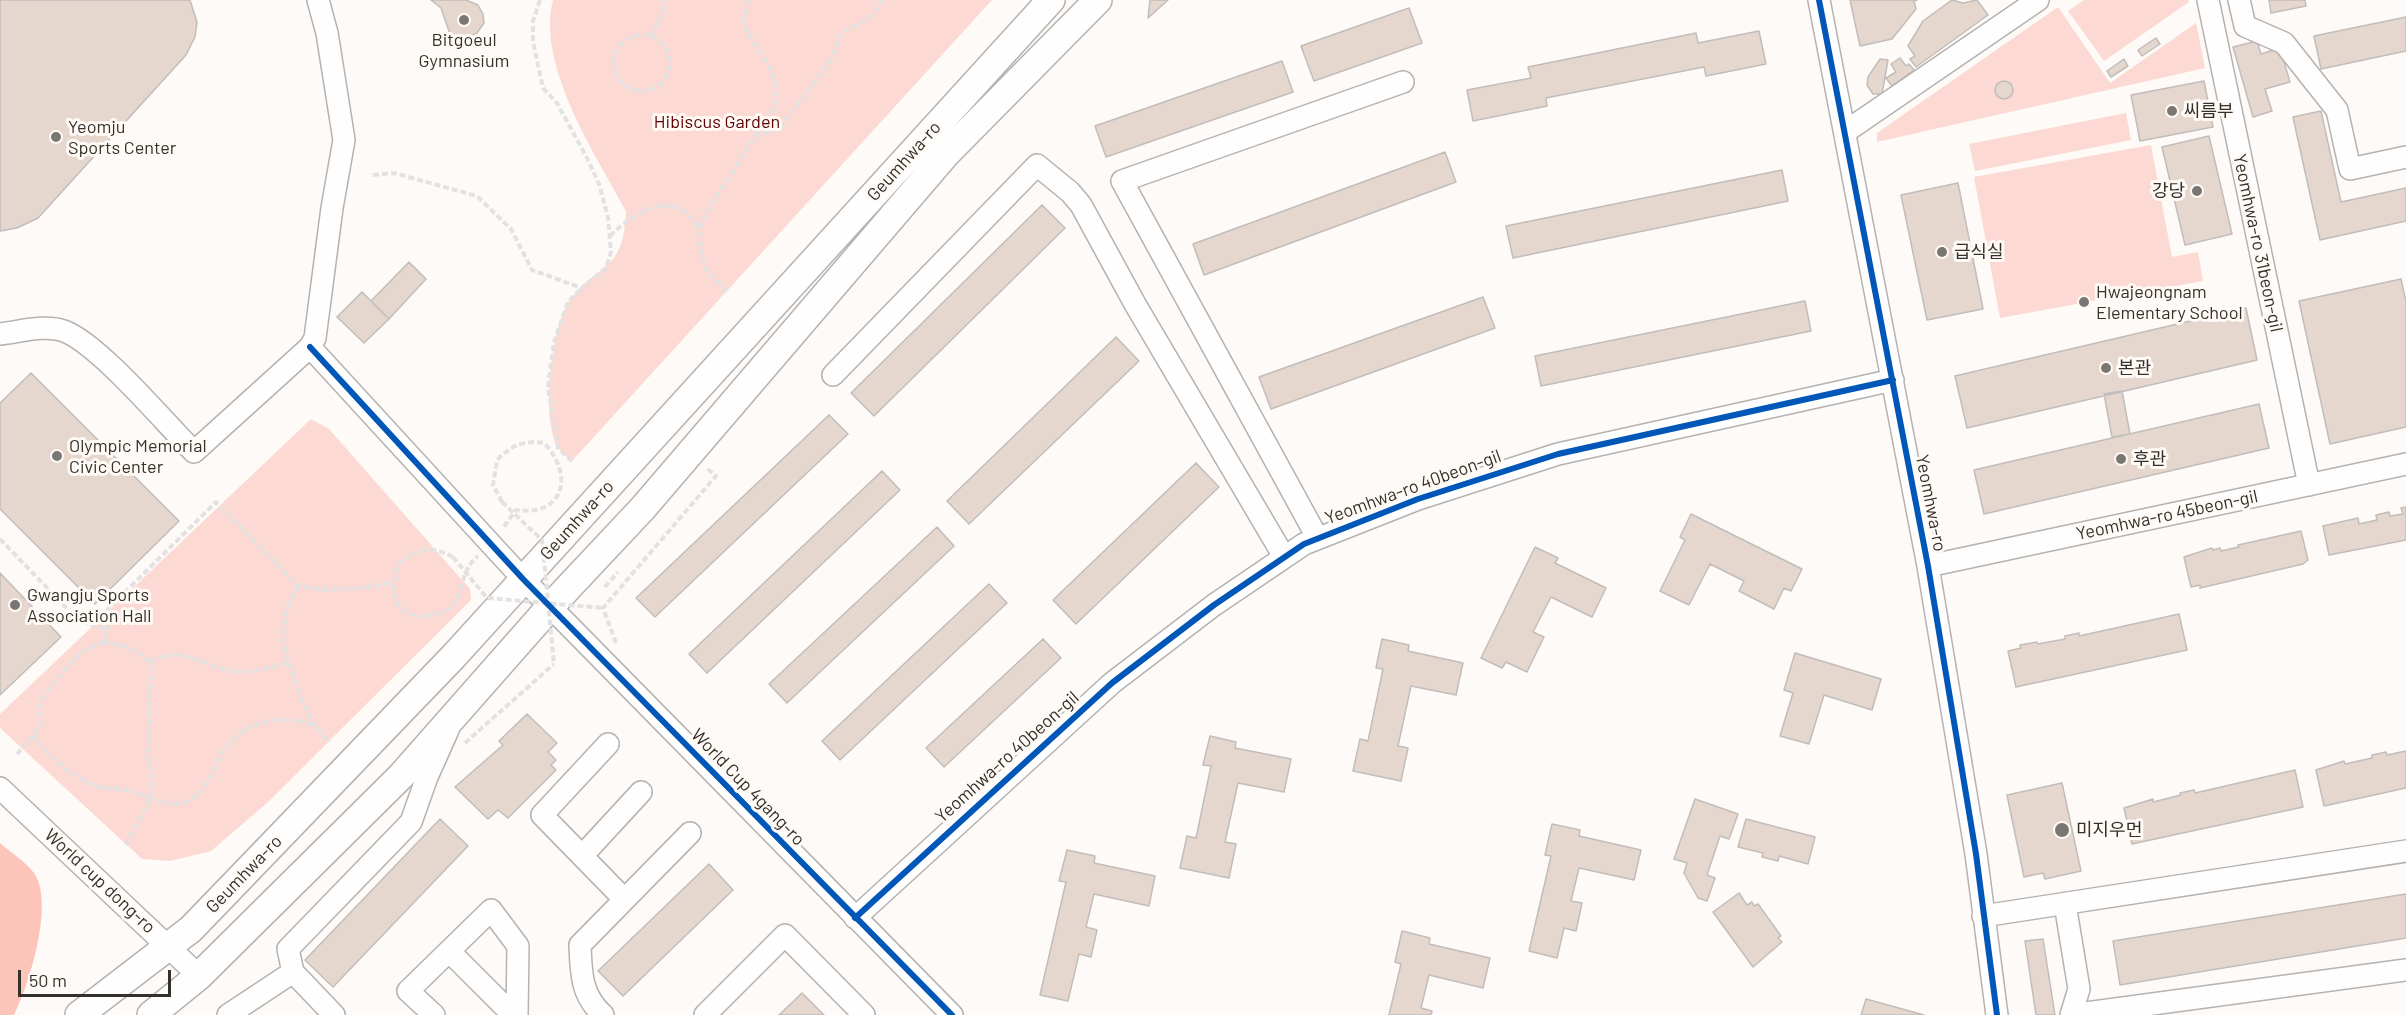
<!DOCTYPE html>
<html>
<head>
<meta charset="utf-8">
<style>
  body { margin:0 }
  #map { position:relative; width:2406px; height:1015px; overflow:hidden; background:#fdfaf8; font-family:Barlow,sans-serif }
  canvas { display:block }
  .scale { position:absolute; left:18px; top:970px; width:153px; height:27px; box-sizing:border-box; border:3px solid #34302c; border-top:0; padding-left:8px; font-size:18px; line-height:21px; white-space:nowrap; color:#34302c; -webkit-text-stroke:4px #fffaf6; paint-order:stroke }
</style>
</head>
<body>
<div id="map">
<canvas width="2406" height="1015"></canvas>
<div class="scale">50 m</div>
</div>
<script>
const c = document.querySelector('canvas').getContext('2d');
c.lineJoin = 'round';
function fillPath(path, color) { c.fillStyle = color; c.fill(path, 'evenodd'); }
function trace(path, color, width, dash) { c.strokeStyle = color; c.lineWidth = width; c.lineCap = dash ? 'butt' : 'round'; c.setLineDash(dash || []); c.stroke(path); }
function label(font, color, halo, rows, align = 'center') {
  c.font = font + ' Barlow,"Noto Sans KR",sans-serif'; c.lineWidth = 6; c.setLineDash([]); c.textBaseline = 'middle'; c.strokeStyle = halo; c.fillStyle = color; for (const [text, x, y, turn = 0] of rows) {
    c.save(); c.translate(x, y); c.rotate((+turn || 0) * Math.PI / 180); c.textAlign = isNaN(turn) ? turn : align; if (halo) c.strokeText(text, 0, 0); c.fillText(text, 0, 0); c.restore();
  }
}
fillPath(new Path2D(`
  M553 0H992L572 461C568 457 562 453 559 449 540 422 551 326 570 300 600 261 624 272 626 211 596 155 536 66 553 0Z
  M2084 0H2188L2189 2 2104 61 2068 11Z
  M2058 7 2110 83 2196 23 2205 68 1877 142V133Z
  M2126 113 2131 140 1975 171 1969 144Z
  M2151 145 2172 257 2198 252 2203 281 2000 318 1974 177Z
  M311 419 329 429 470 589 471 600 267 803 211 851 170 861 142 859 0 728V714Z`), '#fcdad3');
fillPath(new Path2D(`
  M0 843C10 852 26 862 34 873 55 903 29 985 14 1015H0Z`), '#fdc4ba');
const building = new Path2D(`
  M0 0H190L197 22 195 37 186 55 38 218 17 228 0 231Z
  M431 0H466L478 5 483 14 484 23 477 33 466 39 456 36 450 34 441 8Z
  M1150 0H1168L1148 18Z
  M1850 0H1917L1914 1 1916 9 1892 39 1860 46Z
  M1952 0 1963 3 1977 0 1988 15 1916 67 1910 59 1915 56 1908 46 1923 21Z
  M2269 0H2305L2306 6 2271 13Z
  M1409 8 1422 43 1314 81 1301 46Z
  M2406 17V51L2321 69 2314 36Z
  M1759 31 1766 64 1706 76 1704 67 1546 98 1547 106 1473 121 1467 90 1531 78 1528 67 1696 33 1698 43Z
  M2156 38 2160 44 2142 56 2138 50Z
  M2257 41 2261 54 2280 48 2290 82 2265 89 2272 111 2253 117 2233 47Z
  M1900 58 1906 66 1909 64 1914 70 1892 86 1886 78 1896 72 1891 64Z
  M1880 59 1888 60 1882 94H1873L1867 85 1868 77Z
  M2124 59 2128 66 2111 77 2107 71Z
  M1282 61 1293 92 1106 157 1095 126Z
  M1995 90a9 9 0 1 1 18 0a9 9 0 1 1-18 0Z
  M2204 81 2213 127 2140 141 2131 95Z
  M2321 111 2341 202 2406 188V221L2320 240 2293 117Z
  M2209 136 2232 234 2185 245 2162 147Z
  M1445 152 1456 182 1204 275 1193 244Z
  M1782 170 1788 201 1513 258 1506 226Z
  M1958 183 1983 309 1927 320 1901 195Z
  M1042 205 1065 228 874 416 851 393Z
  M409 262 426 279 389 319 371 301Z
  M2401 279 2406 302V427L2330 444 2299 301Z
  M362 292 389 319 364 343 337 317Z
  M1483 297 1495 328 1271 409 1259 377Z
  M1805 301 1811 331 1541 386 1535 356Z
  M2246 308 2257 360 1967 428 1955 376Z
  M1116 337 1139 361 969 524 947 501Z
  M31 373 179 521 95 604 0 509V403Z
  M2122 391 2130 434 2112 437 2104 394Z
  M2259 404 2269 448 1984 514 1974 470Z
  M829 415 848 434 655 617 636 598Z
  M1196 463 1219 487 1076 624 1053 600Z
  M882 471 900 490 707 673 689 654Z
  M2406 507V540L2329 555 2323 526 2358 518 2359 524 2377 520 2376 515 2389 512 2390 516 2403 514 2401 508Z
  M1691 514 1802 569 1791 591 1784 588 1774 609 1739 591 1744 581 1710 564 1689 605 1660 591 1685 540 1680 537Z
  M937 527 954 546 787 703 769 684Z
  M2301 531 2308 560 2303 564 2200 588V585L2191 587 2184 557 2212 548 2213 550 2220 548 2221 551 2239 547 2238 545Z
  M1535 547 1558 558 1555 563 1606 588 1592 617 1551 597 1533 632 1544 637 1527 672 1506 662 1502 668 1481 658Z
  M0 573 61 637 0 695Z
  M989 584 1007 603 840 760 822 741Z
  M2179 614 2187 650 2016 687 2008 651 2021 648 2020 645 2037 642 2038 644 2065 639V636L2079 633V636Z
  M1043 639 1061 658 944 767 926 748Z
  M1382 639 1409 645 1408 651 1463 663 1456 695 1411 686 1398 746 1408 748 1401 781 1353 771 1360 739 1368 741 1383 669 1376 668Z
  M1795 653 1881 679 1872 710 1824 695 1809 744 1780 736 1793 693 1784 690Z
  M527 714 557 743 548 752 556 760 551 765 556 770 508 818 498 810 488 819 455 787 503 745 499 741Z
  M1210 736 1236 742 1235 748 1291 759 1284 792 1238 783 1225 842 1236 844 1229 878 1180 868 1187 836 1196 838 1211 766 1203 765Z
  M2406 751V788L2324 806 2316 770 2344 761 2345 764 2372 758V755L2386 752 2387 755Z
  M2295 770 2303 807 2132 844 2124 808 2153 799V802L2181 795 2180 793 2194 790 2195 793Z
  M2062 783 2081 871 2045 879 2043 873 2024 877 2007 795Z
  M1695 799 1738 814 1729 839 1720 836 1707 875 1715 878 1707 901 1698 898 1684 873 1687 863 1674 859Z
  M440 819 468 846 333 987 305 960Z
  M1746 819 1815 837 1808 864 1779 856 1778 861 1762 857 1763 853 1738 847Z
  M1552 824 1580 830 1579 836 1641 850 1634 880 1579 868 1571 901 1582 903 1576 931 1564 928 1557 958 1529 951 1551 856 1545 855Z
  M1067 850 1095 856 1094 863 1155 876 1149 906 1094 894 1086 927 1097 930 1091 957 1079 954 1068 1001 1040 995 1066 882 1059 881Z
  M709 864 733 890 623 996 598 971Z
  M1739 893 1747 905 1752 902 1754 906 1758 904 1781 936 1778 938 1782 942 1753 967 1713 912Z
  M2406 894V938L2120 985 2113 941Z
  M1402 931 1430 938 1429 944 1490 958 1483 988 1429 975 1421 1008 1432 1011 1431 1015H1389L1401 964 1395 962Z
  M2043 939 2055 1015H2036L2025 941Z
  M802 993 824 1015H779Z
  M1866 999 1924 1015H1861Z`);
fillPath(building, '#e6d7ce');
trace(building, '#c1bdbb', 1.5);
const minor = new Path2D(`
  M1819 0 1928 566 1976 854 1997 1015
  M2208 0 2309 485
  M2239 0 2245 26 2284 43 2337 110 2350 169 2406 157
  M1845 132 2038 0
  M0 334C19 332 45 324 64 331 99 344 165 423 194 452L310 347 315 338 332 208 344 140 327 33 318 0
  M310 347 523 579 952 1015
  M833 375 1037 165 1070 192 1081 205 1135 304 1283 555
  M1317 537 1122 181 1403 82
  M1928 566 2406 464
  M608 744 542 815 624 899
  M0 788 199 976
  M582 856 641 792
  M2065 904 2079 989 2071 1015
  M1983 916 2406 851
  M855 918 1112 683 1214 605 1304 544 1418 499 1558 454 1893 380
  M449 951 513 1015
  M228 1015 293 972
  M334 1015 293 972 288 949 411 822 427 777 448 730
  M434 1015 408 991 491 910 518 946 517 1015
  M603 1015C581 995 581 973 580 945L690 833
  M705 1015 785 935 864 1015
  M2071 1015 2406 970`);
const major = new Path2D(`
  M79 1015 191 929 453 657 1051 0
  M151 1015 199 976 401 776 550 607 643 508 946 154 1098 0`);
trace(minor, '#b5b2af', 24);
trace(major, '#b5b2af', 30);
trace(new Path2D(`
  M748 0C747 5 744 13 744 18 744 42 784 68 775 104 772 114 762 126 756 135
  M614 63a28 28 0 1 1 56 0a28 28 0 1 1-56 0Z
  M651 36 663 11 664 0
  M373 175 394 173 477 196 511 229 532 270 582 288 606 268 611 252 608 217 599 184 587 158 557 103 543 88 533 42V21L540 0
  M610 236C626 220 656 197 680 209 687 212 694 222 699 228
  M727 291 704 267 701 251 699 228 708 210 755 136 780 128 832 59 840 36 846 30 860 24 873 14 882 0
  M572 461 558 448 548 387 554 342 568 302 582 288
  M502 502 493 485 497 460C512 445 523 440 544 443 574 474 565 517 516 510L503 528
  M0 539 79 621 108 630
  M453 557C431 545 417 548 398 564 395 575 391 591 397 602 409 623 437 617 453 606 466 587 459 572 478 556
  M298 586 287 607 282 641 302 700 314 725 330 742
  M605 587 618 572
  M104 642 129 647 151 662
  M616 643 603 608 716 476 709 470 707 473
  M33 736C48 755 70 775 93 785 107 790 123 788 137 793 155 798 171 810 189 800 208 789 211 775 220 757 238 721 280 713 314 725
  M465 743 554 664
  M17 754 33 736 41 723 40 701 63 671 82 652 104 642 108 630V609L216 502 298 586 326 590 362 588 394 582
  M126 845 146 807 153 786 148 755 151 662C185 641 208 673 243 672 258 671 274 666 289 663`), '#e3e1e1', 4, [6, 3]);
trace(minor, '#fffefe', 21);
trace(major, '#fffefe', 27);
trace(new Path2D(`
  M502 502 542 540 554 664
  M453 557 487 598 603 608`), '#e3e1e1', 4, [6, 3]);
trace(new Path2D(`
  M1819 0 1928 566 1976 854 1997 1015
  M310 347 523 579 952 1015
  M855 918 1112 683 1214 605 1304 544 1418 499 1558 454 1893 380`), '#0057b8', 6);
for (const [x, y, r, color] of [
  [464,20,6,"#7a7773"],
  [2172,111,6,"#7a7773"],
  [56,137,6,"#7a7773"],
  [2197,191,6,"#7a7773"],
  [1942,252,6,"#7a7773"],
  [2084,302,6,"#7a7773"],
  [2106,368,6,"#7a7773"],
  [57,456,6,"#7a7773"],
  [2121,459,6,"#7a7773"],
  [15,605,6,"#7a7773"],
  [2062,830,8,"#7a7773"]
]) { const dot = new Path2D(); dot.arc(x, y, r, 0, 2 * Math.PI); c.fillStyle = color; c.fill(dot); trace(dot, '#fffaf6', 2); }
label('18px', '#34302c', '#fffaf6', [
  ["Bitgoeul",464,40,"center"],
  ["Gymnasium",464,61,"center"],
  ["씨름부",2184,111],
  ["Yeomju",68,127],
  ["Sports Center",68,148],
  ["강당",2185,191,"right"],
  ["급식실",1954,252],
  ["Hwajeongnam",2096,292],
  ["Elementary School",2096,313],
  ["본관",2118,368],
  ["Olympic Memorial",69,446],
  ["Civic Center",69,467],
  ["후관",2133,459],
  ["Gwangju Sports",27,595],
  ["Association Hall",27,616],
  ["미지우먼",2076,830]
], 'left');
label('18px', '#5f0100', '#fffaf6', [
  ["Hibiscus Garden",717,122]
]);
label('18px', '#34302c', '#fffaf6', [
  ["Geumhwa-ro",904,161,-48],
  ["Yeomhwa-ro 31beon-gil",2258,243,78],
  ["Yeomhwa-ro 40beon-gil",1413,487,-20],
  ["Yeomhwa-ro",1931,503,79],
  ["Yeomhwa-ro 45beon-gil",2167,515,-12],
  ["Geumhwa-ro",577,520,-48],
  ["Yeomhwa-ro 40beon-gil",1007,757,-42],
  ["World Cup 4gang-ro",748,787,46],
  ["Geumhwa-ro",244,874,-46],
  ["World cup dong-ro",100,881,43]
]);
</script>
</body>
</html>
